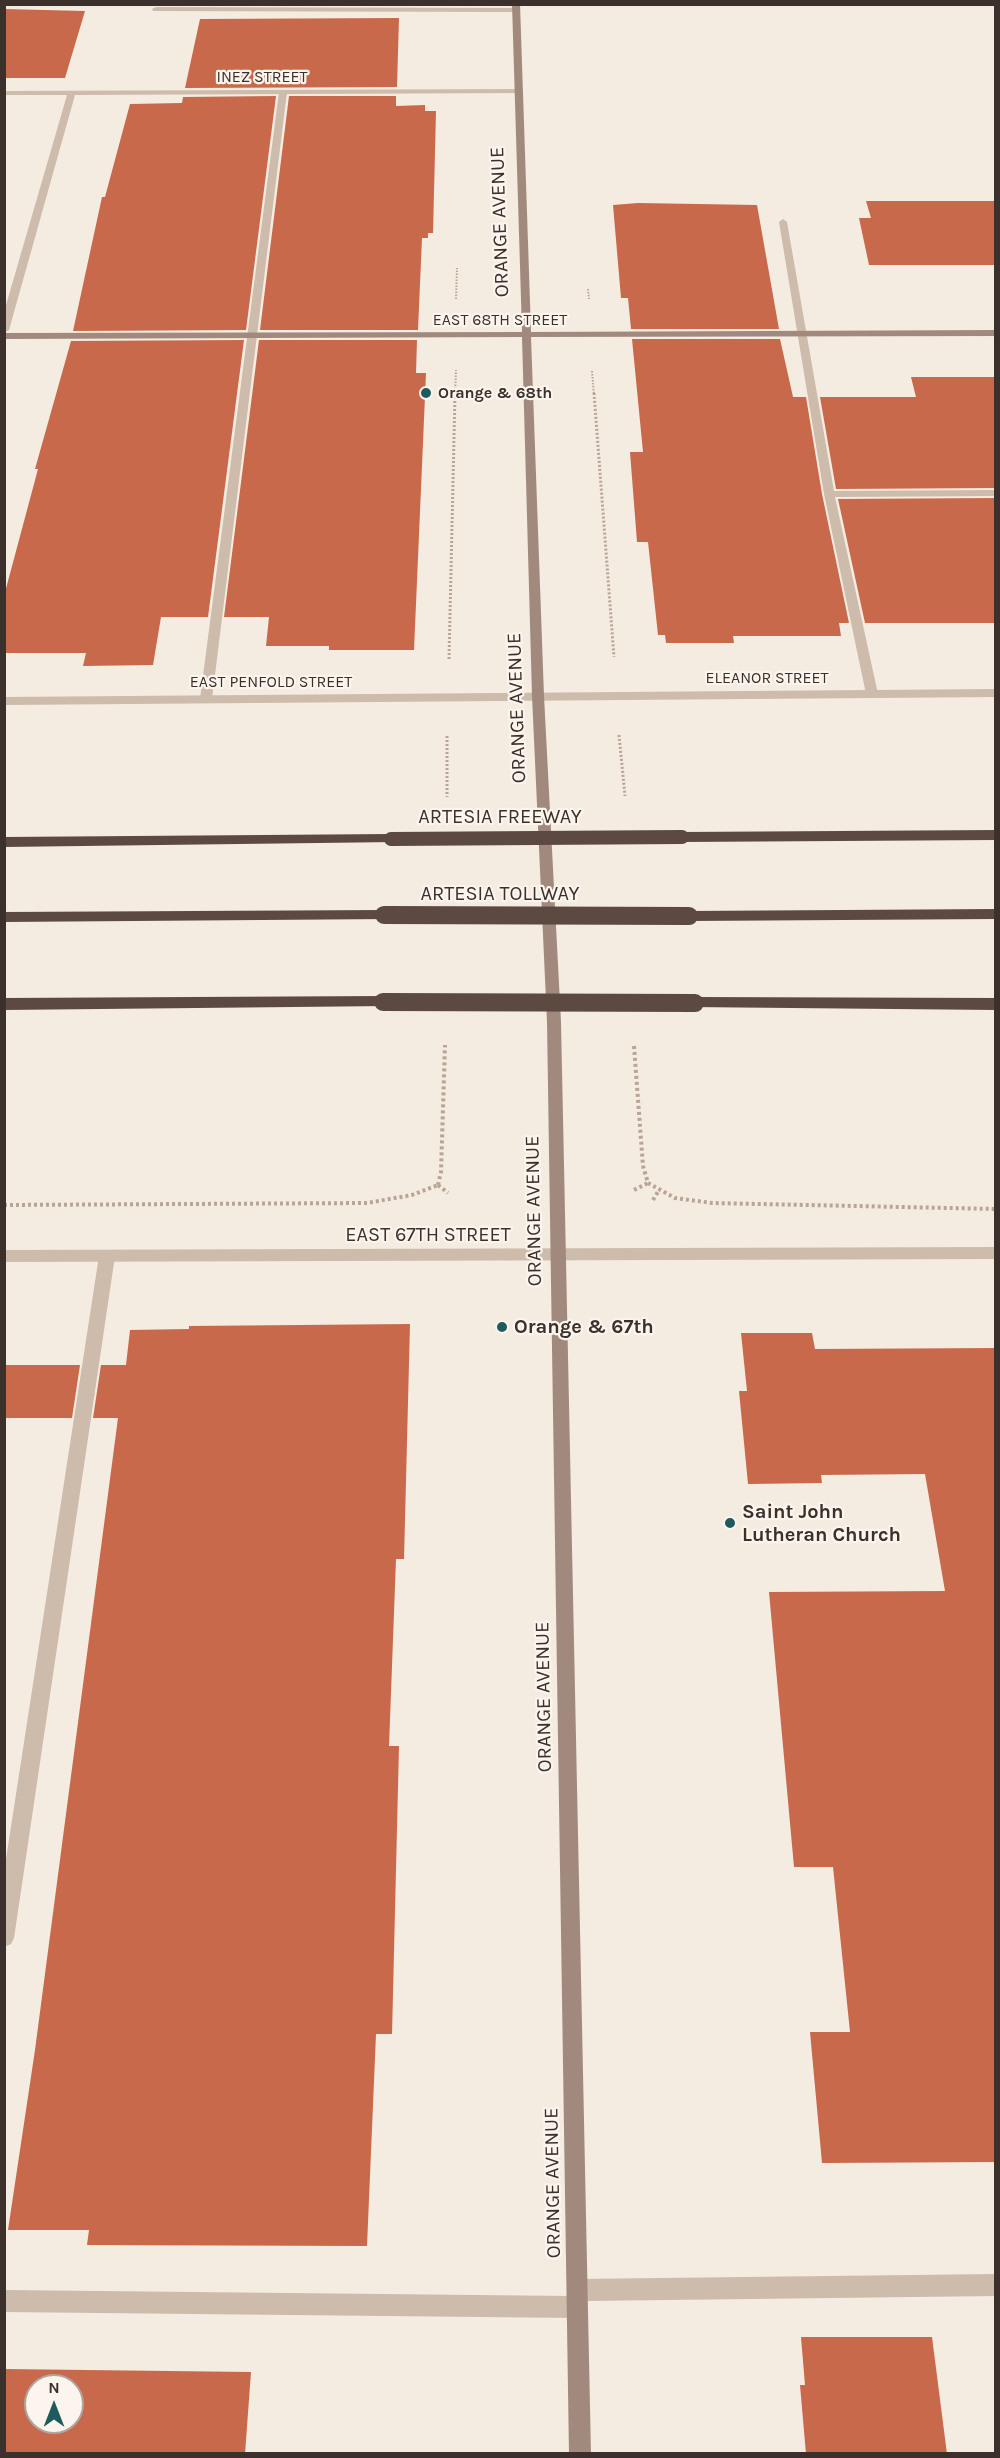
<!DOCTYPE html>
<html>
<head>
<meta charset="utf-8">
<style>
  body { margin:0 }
  #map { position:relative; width:1000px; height:2458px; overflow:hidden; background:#f4ebe1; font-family:Karla,sans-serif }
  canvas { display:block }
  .frame { position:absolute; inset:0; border:6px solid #3b302b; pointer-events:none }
  .north { position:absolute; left:24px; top:2374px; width:60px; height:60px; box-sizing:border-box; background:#fbf5ee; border:2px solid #aea6a0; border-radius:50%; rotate:0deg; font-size:16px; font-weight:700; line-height:24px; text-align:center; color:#3b302b }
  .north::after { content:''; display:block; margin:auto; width:21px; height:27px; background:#1f5a5e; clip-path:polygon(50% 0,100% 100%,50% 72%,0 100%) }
</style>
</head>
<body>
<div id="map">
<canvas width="1000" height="2458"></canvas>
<div class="frame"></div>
<div class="north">N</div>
</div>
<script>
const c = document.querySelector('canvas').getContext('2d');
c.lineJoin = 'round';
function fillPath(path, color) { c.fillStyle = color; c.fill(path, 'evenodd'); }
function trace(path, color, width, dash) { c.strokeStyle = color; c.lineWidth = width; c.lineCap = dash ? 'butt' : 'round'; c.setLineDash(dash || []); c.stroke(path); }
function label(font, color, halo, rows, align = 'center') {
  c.font = font + ' Karla,sans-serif'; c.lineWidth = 4.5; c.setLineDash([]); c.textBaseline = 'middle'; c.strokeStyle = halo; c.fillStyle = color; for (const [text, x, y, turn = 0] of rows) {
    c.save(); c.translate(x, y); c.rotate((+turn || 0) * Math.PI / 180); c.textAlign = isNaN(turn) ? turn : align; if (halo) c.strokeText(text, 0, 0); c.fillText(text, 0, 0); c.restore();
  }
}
fillPath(new Path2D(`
  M4 9 85 11 65 78H4Z
  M399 18 397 87 185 88 200 19Z
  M276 96 246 330 73 331 102 197H105L130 104 182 103 183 97Z
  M289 96H396V106L425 105V111H436L433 233H428V238H422L418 330H260Z
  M866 201H996V265H869L859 218H871Z
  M638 203 757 205 779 329H631L628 298H621L613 205Z
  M632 339H780L793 397H806L822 494 849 623H839L841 636H733L734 643H666L665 635H658L648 542H637L630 452H643Z
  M244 340 208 617H161L153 665 83 666 86 653H4V596L38 469H35L71 341Z
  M259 340H417L416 373H426L414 650H329V646H266L269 617H224Z
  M911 377H996V488L836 489 820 397H916Z
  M996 498V623H865L838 499Z
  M410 1324 404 1559H396L389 1746H399L392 2034H376L367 2246 87 2245 89 2230H8L35 2050 118 1418H93L101 1365H126L130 1330 189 1329V1326Z
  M741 1333H812L815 1349 996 1348V2162L822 2163 810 2032H850L833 1867H794L769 1592 945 1591 925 1474 821 1475 822 1483 748 1484 739 1391H747Z
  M4 1365H80L72 1418H4Z
  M801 2337H932L947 2454H806L800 2385H805Z
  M4 2369 251 2372 245 2454H4ZM36 2386H72V2422H36Z`), '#c8694b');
trace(new Path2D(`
  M588 289 589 299
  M456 299 457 268
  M592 371 594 395
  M455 395 456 370`), '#b9a596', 2, [1.5, 1.5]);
trace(new Path2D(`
  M594 393 614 657
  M449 659 455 393
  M619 735 625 796
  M447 736V797`), '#b9a596', 3, [2, 2]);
trace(new Path2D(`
  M634 1046 643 1166 648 1183 675 1198 712 1203 996 1209
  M438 1185 441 1172 445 1045
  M438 1185 448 1193
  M634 1190 648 1183
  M653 1200 659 1190
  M4 1205 367 1203 412 1195 438 1185`), '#b9a596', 4, [3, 3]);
fillPath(new Path2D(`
  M156 7 517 8 521 10 517 12 153 11 152 9Z
  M283 90 287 92 212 699 206 703 200 699 279 92Z
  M783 219 787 222 834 491 996 490V496L835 497 878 694 872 698 866 694 824 494 779 222Z
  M107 1250 112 1252 115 1256 14 1938 11 1944 4 1947V1872L99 1256 102 1252Z
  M996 2274V2296L585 2301 588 2307 585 2315 577 2318 4 2312V2290L570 2296 567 2290 570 2282 578 2279Z`), '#cdbbac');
fillPath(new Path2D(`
  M519 89H522V93L75 95 9 330 4 333V312L67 95H4V91Z
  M996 689V697L4 705V697Z
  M996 1247V1259L4 1262V1250Z`), '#cdbbac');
fillPath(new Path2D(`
  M512 4H520L531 332 996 330V336L531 337 544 696 561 1022 591 2454H569L547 1022 532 696 522 337 4 339V333L522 332Z`), '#a18a7d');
fillPath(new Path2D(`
  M996 830V840L682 842 674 837 682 832Z
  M391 834 396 836 399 839 396 842 4 847V837Z
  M996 909V919L689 921 681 916 689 911Z
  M384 910 392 915 390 919 4 922V912Z
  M383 996 389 998 391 1002 389 1006 4 1010V998Z
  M695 997 996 998V1010L689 1007 687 1003 689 999Z`), '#5c4a42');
trace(new Path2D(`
  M391 839 682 837`), '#5c4a42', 14);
trace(new Path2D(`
  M384 915 689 916
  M383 1002 695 1003`), '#5c4a42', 18);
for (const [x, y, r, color] of [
  [426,393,6,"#1f5a5e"],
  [502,1327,6,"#1f5a5e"],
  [730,1523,6,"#1f5a5e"]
]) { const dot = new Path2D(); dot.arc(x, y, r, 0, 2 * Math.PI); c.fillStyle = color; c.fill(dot); trace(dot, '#fbf5ee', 2); }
label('16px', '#3b302b', '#fbf5ee', [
  ["INEZ STREET",262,77],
  ["EAST 68TH STREET",500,320],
  ["ELEANOR STREET",767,678],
  ["EAST PENFOLD STREET",271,682]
]);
label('bold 16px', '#3b302b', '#fbf5ee', [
  ["Orange & 68th",438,393]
], 'left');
label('20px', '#3b302b', '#fbf5ee', [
  ["ORANGE AVENUE",500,222,-92],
  ["ORANGE AVENUE",517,708,-92],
  ["ARTESIA FREEWAY",500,817],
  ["ARTESIA TOLLWAY",500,894],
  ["ORANGE AVENUE",534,1211,-91],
  ["EAST 67TH STREET",428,1235],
  ["ORANGE AVENUE",544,1697,-91],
  ["ORANGE AVENUE",553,2183,-91]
]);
label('bold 20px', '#3b302b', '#fbf5ee', [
  ["Orange & 67th",514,1327],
  ["Saint John",742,1512],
  ["Lutheran Church",742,1535]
], 'left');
</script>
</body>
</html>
